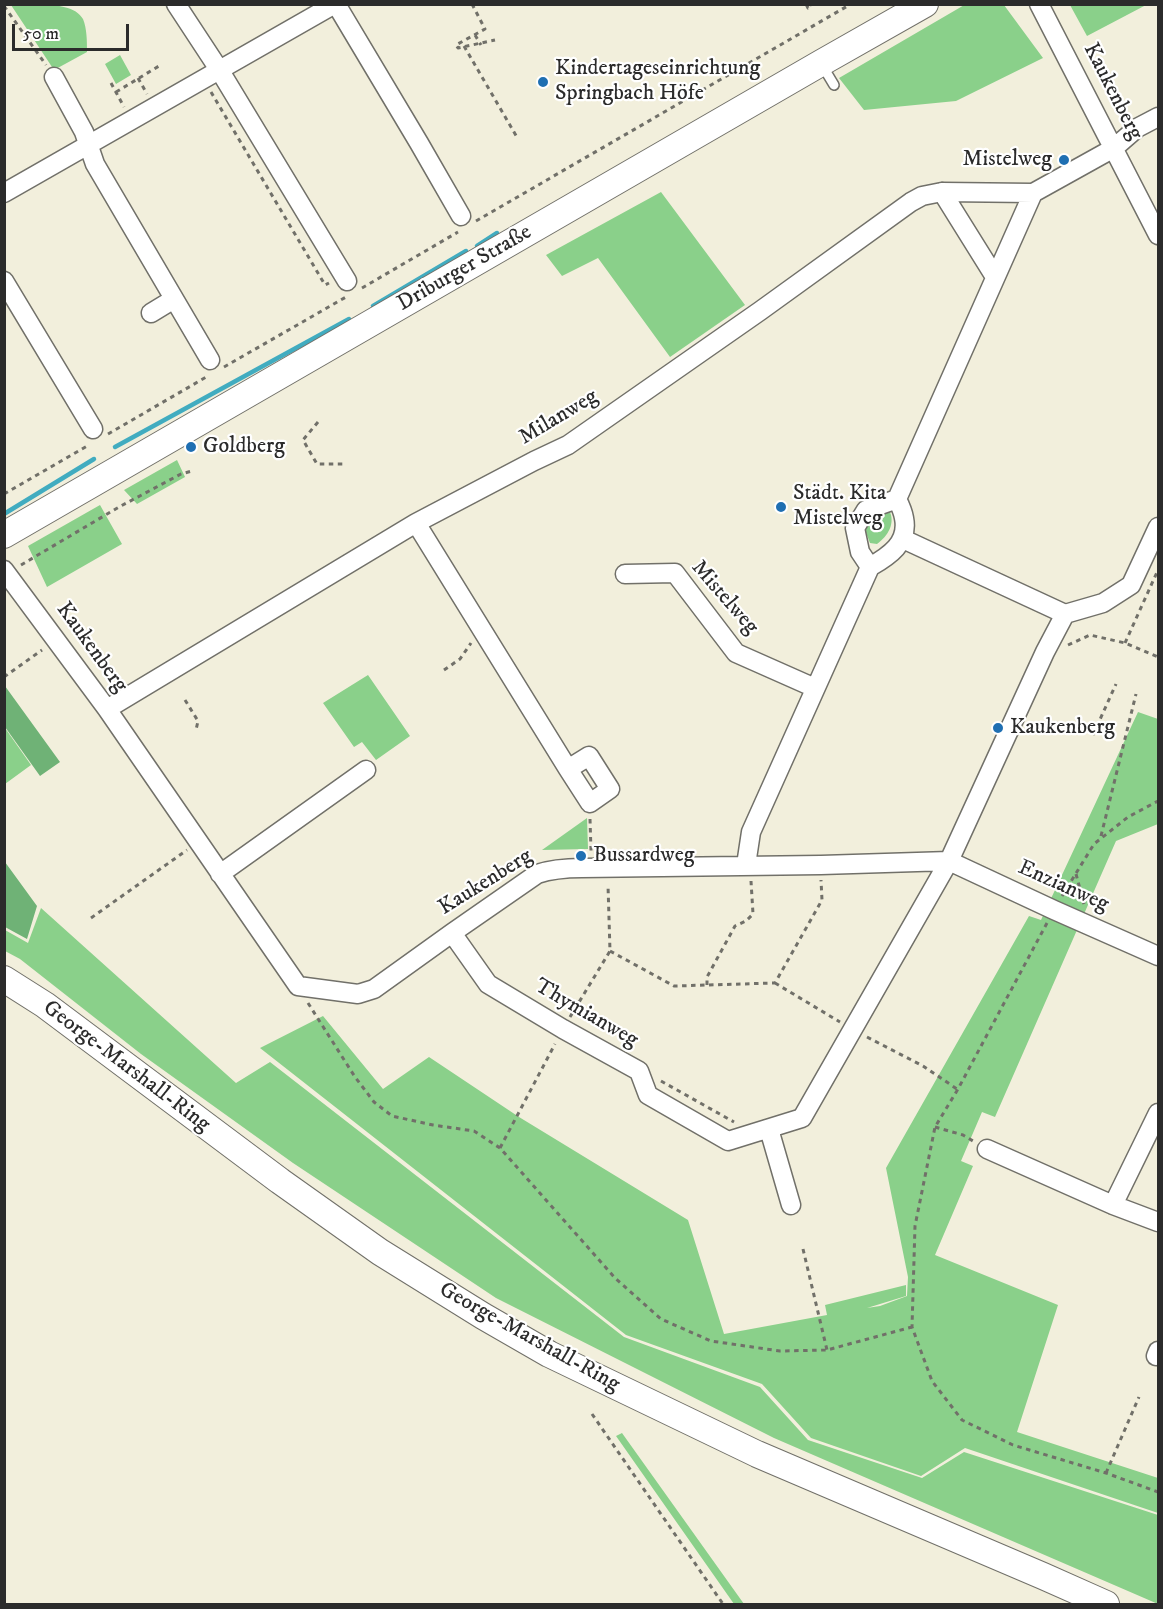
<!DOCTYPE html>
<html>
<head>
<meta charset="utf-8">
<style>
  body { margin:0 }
  #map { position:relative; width:1163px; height:1609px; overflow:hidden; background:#f2efdc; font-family:"IM FELL DW Pica",serif }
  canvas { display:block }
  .frame { position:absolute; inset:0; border:6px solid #2b2b2b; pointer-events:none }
  .scale { position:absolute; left:12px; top:24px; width:117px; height:27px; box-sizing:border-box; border:3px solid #2b2b2b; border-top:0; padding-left:8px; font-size:18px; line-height:21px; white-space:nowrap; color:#2b2b2b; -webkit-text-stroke:4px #fff; paint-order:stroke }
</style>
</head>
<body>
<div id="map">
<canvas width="1163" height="1609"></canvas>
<div class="frame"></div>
<div class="scale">50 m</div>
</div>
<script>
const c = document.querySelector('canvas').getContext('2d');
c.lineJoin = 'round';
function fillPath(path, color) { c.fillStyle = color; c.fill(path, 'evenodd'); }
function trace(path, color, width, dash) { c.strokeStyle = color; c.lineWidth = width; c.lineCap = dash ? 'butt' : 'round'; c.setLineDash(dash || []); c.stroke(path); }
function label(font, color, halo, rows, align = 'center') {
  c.font = font + ' "IM FELL DW Pica",serif'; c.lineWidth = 4.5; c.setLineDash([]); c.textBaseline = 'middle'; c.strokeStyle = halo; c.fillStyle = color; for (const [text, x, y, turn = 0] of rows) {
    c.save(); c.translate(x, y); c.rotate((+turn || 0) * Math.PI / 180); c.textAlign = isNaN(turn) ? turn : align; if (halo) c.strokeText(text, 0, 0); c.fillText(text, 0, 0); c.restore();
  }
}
fillPath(new Path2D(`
  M966 4 1004 5 1043 58 956 101 864 110 839 78Z
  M11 5C31 5 73 0 83 19 87 29 87 41 87 52L54 70Z
  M1070 5H1146L1087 36Z
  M120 55 131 75 116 84 105 64Z
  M661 192 745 305 670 357 598 258 562 276 546 255Z
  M177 460 185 477 137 504 124 490Z
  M100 505 122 544 47 587 28 546Z
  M889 510C896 523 888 536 877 544L870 543 863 525 868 515Z
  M368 675 410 736 376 760 362 742 354 747 323 703Z
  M1138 712 1158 719V824L1116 841 995 1117 982 1112 961 1161 973 1166 935 1255 1058 1305 1017 1432 1158 1478V1513L965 1448 921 1476 811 1438 762 1384 626 1335 260 1048 323 1016 383 1089 429 1057 519 1117 688 1220 724 1334 827 1315 825 1305 906 1285V1296L867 1308 880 1306 907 1296 908 1277 886 1168 1029 916 1041 920Z
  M5 728 31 765 5 784H4Z
  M587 818 588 849 542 850Z
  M41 908 236 1083 270 1062 624 1337 760 1387 808 1440 922 1478 964 1452 1158 1515V1604L774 1438 496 1298 293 1163 141 1054 20 959 5 951V930L28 943Z
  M622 1433 744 1604H734L616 1436Z`), '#8ad08a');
fillPath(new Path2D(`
  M5 686 60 762 40 776 5 727Z
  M5 862 37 906 27 939 5 927Z`), '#6fb276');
trace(new Path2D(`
  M477 246 497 233
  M373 306 466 251
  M115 447 349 319
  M4 514 94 459`), '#41acc0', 4.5);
const lane = new Path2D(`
  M822 65 834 85`);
const street = new Path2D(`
  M176 4 220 71 347 281
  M336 4 419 143 461 216
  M1039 4 1158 235
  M54 77 84 132 95 164 210 360
  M942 192 995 277
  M4 193 335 4
  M4 281 93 429
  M151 313 174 299
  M416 523 568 769 590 803 610 789 589 756 568 769
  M903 539 1065 614
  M870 567 860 552 855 528 866 510 897 499
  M4 570 107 709 298 986 358 994 374 989 452 933 537 874C552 869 566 868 582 868L821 865 949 861 1045 652 1065 614 1103 603 1131 585 1158 527
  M625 574 675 573 736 653 815 688
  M107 709 416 523 534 461 568 445 760 311 911 202 922 196 942 192 1033 193
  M746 865 751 832 870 567C889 556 909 543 904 518 903 512 900 505 897 499L1033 193 1114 148 1137 128 1158 117
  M220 874 366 770
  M452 933 488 984 563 1029 639 1071 648 1095 728 1141 802 1118 949 861 1054 910 1158 956
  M769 1129 791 1205
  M987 1149 1113 1205 1158 1222
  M1113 1205 1158 1113
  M1156 1356 1158 1351`);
const secondary = new Path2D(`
  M4 535 821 63 925 4
  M4 979 45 1005 280 1181 380 1252 483 1316 549 1354 757 1454 1043 1576 1106 1604`);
trace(lane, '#717069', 12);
trace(street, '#717069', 21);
trace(secondary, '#717069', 28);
trace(new Path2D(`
  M472 4 485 29 456 45 458 48 495 40
  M806 4 808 8 812 6 811 4
  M4 6 46 65
  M475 35 481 45
  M464 46 518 139
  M138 78 147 94
  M111 83 124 107
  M116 92 159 66
  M211 92 325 285 329 283
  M476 221 851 4
  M362 288 458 232
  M224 367 346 297
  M318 422 303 440 317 464H344
  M108 434 208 376
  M4 494 89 445
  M21 565 119 507 181 474 192 471
  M1125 643 1158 570
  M1068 645 1090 635 1125 643 1158 657
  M444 670 460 659 471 643
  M4 677 42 650
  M185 700 198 721 196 730
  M1093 735 1116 684
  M590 819 591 851
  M1101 836 1136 694
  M1076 874 1084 904
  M1062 896 1094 844 1128 817 1158 801
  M91 918 187 850
  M1047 923 958 1089 935 1127 915 1226 912 1327 932 1381 962 1420 1013 1445 1106 1473 1158 1492
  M610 951 674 986 775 983 822 900 821 880
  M775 983 840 1022
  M707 985V977L735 926 746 921 753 914 751 881
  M308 1003 355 1077 374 1102 392 1116 433 1125 474 1131 500 1148 615 1278 661 1319 711 1341 780 1351 827 1350 912 1327
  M570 1017 610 951 608 885
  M867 1037 923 1066 957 1089
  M661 1081 734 1122
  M935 1127 963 1135 973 1141
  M500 1148 555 1044
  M803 1249 827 1350
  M592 1414 723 1604
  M1106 1473 1139 1397`), '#717069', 3, [4.5, 4.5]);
trace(lane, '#fff', 9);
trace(street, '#fff', 18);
trace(secondary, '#fff', 26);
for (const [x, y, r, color] of [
  [543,82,6,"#1f6fb2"],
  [1064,160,6,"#1f6fb2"],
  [191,447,6,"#1f6fb2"],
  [781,507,6,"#1f6fb2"],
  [998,728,6,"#1f6fb2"],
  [581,856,6,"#1f6fb2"]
]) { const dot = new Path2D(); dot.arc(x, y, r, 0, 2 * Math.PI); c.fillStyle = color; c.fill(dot); trace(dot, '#fff', 2); }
label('22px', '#2b2b2b', '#fff', [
  ["Kindertageseinrichtung",555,69],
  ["Springbach Höfe",555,94],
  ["Mistelweg",1052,160,"right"],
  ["Goldberg",203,447],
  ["Städt. Kita",793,494],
  ["Mistelweg",793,519],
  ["Kaukenberg",1010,728],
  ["Bussardweg",593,856]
], 'left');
label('22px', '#2b2b2b', '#fff', [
  ["Kaukenberg",1112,92,63],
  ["Driburger Straße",465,269,-30],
  ["Milanweg",559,418,-31],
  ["Mistelweg",724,598,49],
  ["Kaukenberg",91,648,54],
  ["Kaukenberg",486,883,-32],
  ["Enzianweg",1063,887,24],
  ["Thymianweg",586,1014,30],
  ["George-Marshall-Ring",126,1067,37],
  ["George-Marshall-Ring",529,1338,29]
]);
</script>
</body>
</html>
